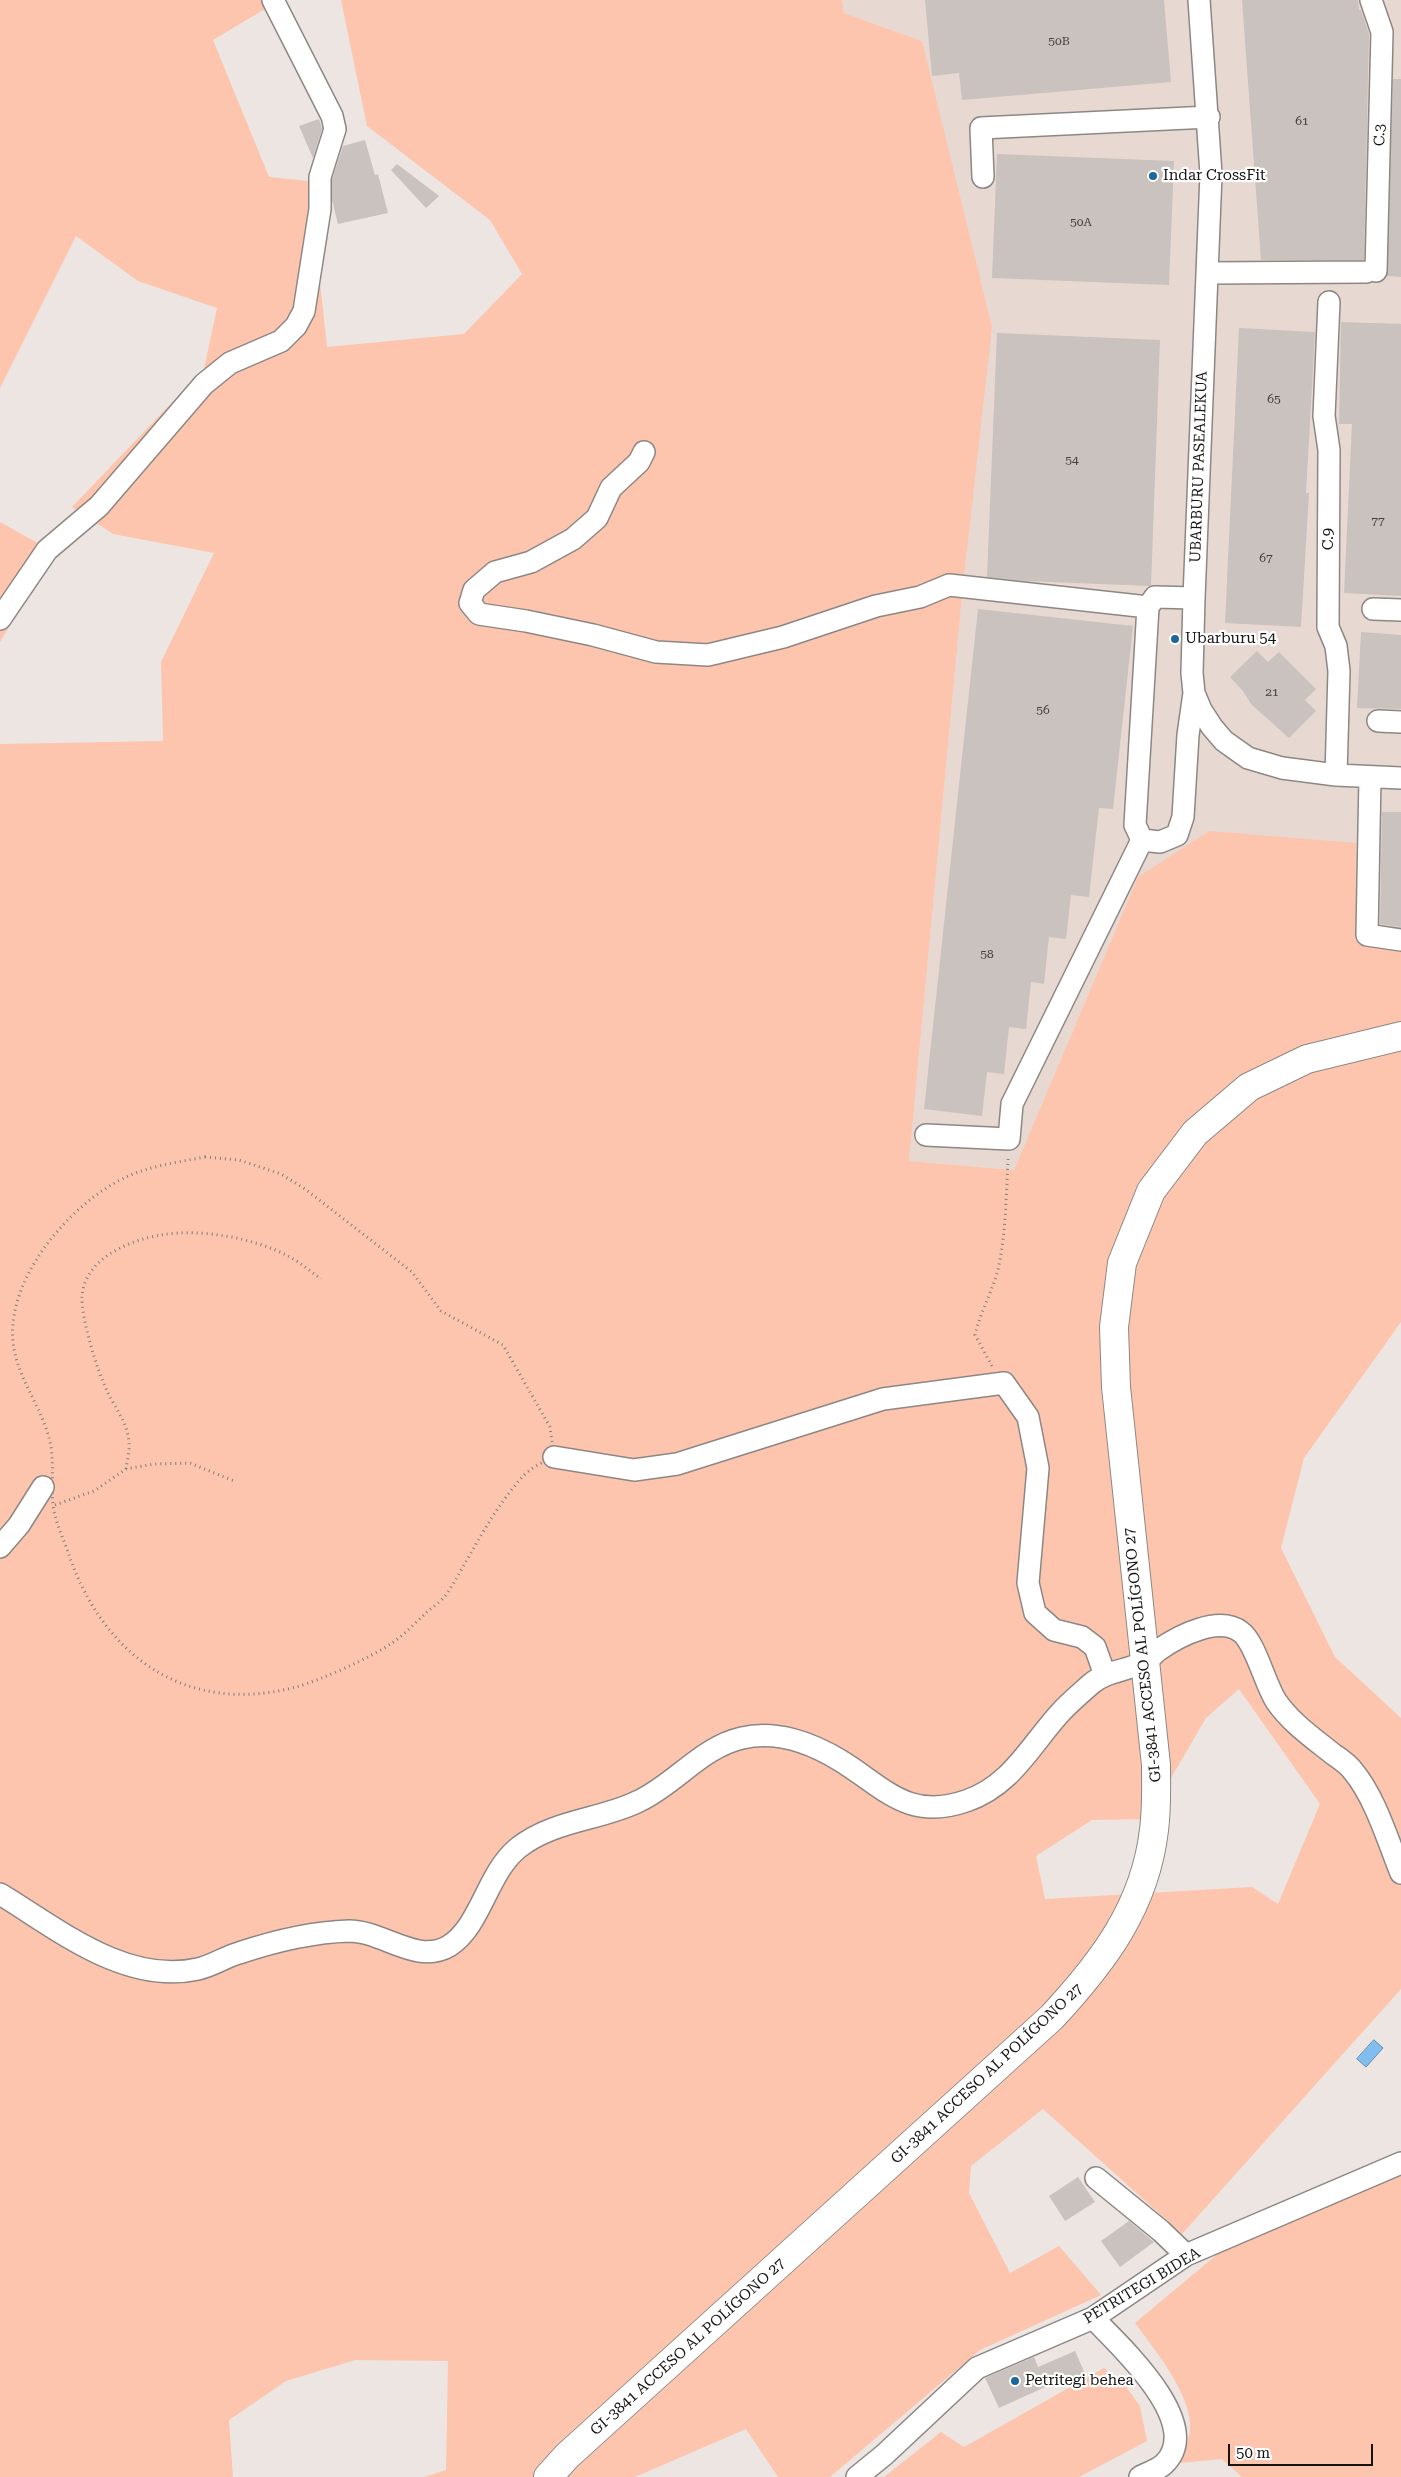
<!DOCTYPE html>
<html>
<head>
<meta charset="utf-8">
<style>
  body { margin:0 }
  #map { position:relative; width:1401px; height:2477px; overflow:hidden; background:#ece5e2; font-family:"Roboto Serif",serif }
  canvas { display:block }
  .scale { position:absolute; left:1228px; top:2444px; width:145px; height:22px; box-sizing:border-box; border:2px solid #161413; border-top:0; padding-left:6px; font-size:15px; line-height:18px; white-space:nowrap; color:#161413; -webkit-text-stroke:4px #fff; paint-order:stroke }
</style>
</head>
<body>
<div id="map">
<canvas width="1401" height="2477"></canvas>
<div class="scale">50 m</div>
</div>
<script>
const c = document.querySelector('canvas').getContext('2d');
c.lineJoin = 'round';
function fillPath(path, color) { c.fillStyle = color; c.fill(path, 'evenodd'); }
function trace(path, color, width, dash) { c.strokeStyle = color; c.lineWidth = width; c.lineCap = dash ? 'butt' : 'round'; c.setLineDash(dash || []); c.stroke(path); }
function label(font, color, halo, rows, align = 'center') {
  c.font = font + ' "Roboto Serif",serif'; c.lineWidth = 4.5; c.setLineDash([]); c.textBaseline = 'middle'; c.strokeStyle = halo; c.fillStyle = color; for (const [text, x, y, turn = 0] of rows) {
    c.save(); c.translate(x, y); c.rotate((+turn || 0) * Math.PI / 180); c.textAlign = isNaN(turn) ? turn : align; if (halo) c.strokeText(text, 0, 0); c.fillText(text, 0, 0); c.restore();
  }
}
fillPath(new Path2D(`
  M842 0H1401V948L1355 940 1138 877 1014 1170 909 1161 963 585 922 41 844 13Z`), '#e7d8d2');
fillPath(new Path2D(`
  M0 0H280L213 40 269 177 309 181 327 347 464 334 522 274 490 220 367 126 341 0H842L844 13 922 41 992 327 963 585 909 1161 1014 1170 1138 877 1209 831 1356 843 1355 940 1401 948V1322L1304 1458 1281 1548 1335 1657 1401 1718V1989L1182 2234 1043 2109 971 2166 969 2193 1010 2273 1059 2246 1101 2295 980 2350 830 2477H778L746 2429 635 2477H424L446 2470 448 2361 355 2360 286 2381 229 2420 233 2477H0V744L163 741 161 662 214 553 113 534 72 507 204 369 217 308 138 281 76 236 0 388ZM1239 1689 1320 1804 1278 1904 1252 1887 1045 1899 1036 1856 1092 1820 1147 1819 1206 1718Z
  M0 522 54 552 0 642Z
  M1401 2173V2477H1242L1222 2459 1179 2463C1183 2453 1189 2441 1190 2430 1193 2396 1154 2349 1135 2323L1220 2252Z
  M1104 2368 1124 2384 1140 2406 1147 2441 1079 2477H884L941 2432 964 2447Z`), '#fdc5ad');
const water = new Path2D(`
  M1374 2040 1383 2048 1366 2067 1357 2059Z`);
fillPath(water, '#81bdef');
trace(water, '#618aad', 1);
fillPath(new Path2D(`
  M925 0H1164L1171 82 962 100 959 73 932 76Z
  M1242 0H1358L1359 10H1361L1369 34 1364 260H1261Z
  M1393 79H1401V277L1387 276Z
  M319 119 322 129 313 158 299 126Z
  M365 140 375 175 378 174 388 213 338 224 332 200V179L343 146Z
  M997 154 1174 161 1169 285 992 278Z
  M397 164 439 196 426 208 391 170Z
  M1341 322 1401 324V596L1344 593 1352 424H1339Z
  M1239 328 1315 332 1306 493H1309L1301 627 1225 623Z
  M997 333 1160 340 1151 586 1025 581 987 577Z
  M978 609 1133 626 1113 809 1099 808 1089 897 1071 895 1066 939 1049 937 1044 984 1031 982 1026 1029 1009 1027 1004 1074 987 1072 982 1116 924 1109Z
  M1361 632 1401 635V709L1357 708Z
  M1257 651 1268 662 1279 652 1316 689 1305 700 1316 711 1289 738 1251 704 1243 691 1230 677Z
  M1382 812H1401V927L1380 924Z
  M1078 2177 1095 2202 1065 2221 1049 2196Z
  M1129 2221 1154 2242 1120 2267 1101 2241Z
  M1075 2351 1086 2376 1068 2384 1065 2378 999 2408 985 2378 1034 2357 1038 2367Z`), '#c9c2bf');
const minor = new Path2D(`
  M1199 0 1211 174 1194 598 1192 673 1194 693 1201 710 1212 727 1224 741 1248 758 1282 768 1336 775 1401 778
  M1371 0 1382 32 1376 271
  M983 177 981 128 1209 117
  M1207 273 1366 272
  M1329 302 1324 416 1329 450 1328 627 1336 646 1339 671 1336 775
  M644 452 639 462 611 488 597 518 573 539 531 562 495 572 474 590 470 603 479 614 526 621 593 635 656 652 708 655 783 637 876 606 920 597 949 585 1148 607
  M1194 598 1155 597 1148 607 1135 825 1142 840 1160 842 1177 835 1183 817 1188 735 1194 693
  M1373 609 1401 610
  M0 619 47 550 99 506 204 384 230 363 281 341 296 326 304 311 320 209V177L335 129 332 116 273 0
  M1378 721 1401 722
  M1370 777 1367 935 1401 940
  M926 1135 1009 1139 1012 1104 1142 840
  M554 1457 634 1470 677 1464 883 1399 1004 1383 1028 1417 1038 1468 1028 1583 1035 1613 1054 1630 1082 1637 1095 1647 1105 1675
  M0 1547 19 1525 43 1487
  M0 1894C58 1929 125 1985 198 1969 212 1966 225 1957 239 1953 272 1942 314 1932 349 1931 383 1931 417 1965 449 1946 481 1926 487 1873 518 1848 553 1820 601 1820 639 1801 675 1784 702 1747 742 1738 776 1730 812 1743 841 1761 885 1788 908 1821 966 1801 1011 1786 1030 1746 1060 1713 1069 1703 1081 1693 1091 1684 1107 1670 1130 1671 1147 1660 1152 1657 1155 1652 1160 1649 1179 1636 1219 1615 1241 1632 1255 1642 1265 1684 1276 1701 1291 1723 1313 1738 1333 1754 1340 1759 1348 1764 1353 1771 1375 1797 1388 1841 1401 1873
  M1096 2178 1161 2231 1186 2255
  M1093 2318C1119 2345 1206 2424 1164 2464 1158 2470 1147 2473 1140 2477
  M857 2477 884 2455 977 2368 1093 2318 1186 2255 1401 2163`);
const major = new Path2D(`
  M548 2477 567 2456 1052 2017C1103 1962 1145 1907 1154 1830 1157 1808 1156 1786 1156 1765L1116 1387 1114 1327 1122 1263 1151 1191 1195 1133 1249 1087 1307 1059 1401 1036`);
trace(minor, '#8d8784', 24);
trace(major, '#8d8784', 30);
trace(new Path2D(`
  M205 1157 239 1160 281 1174 305 1189 412 1272 441 1311 503 1345 550 1427 554 1457C546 1461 536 1465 529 1471 523 1475 518 1482 513 1488 487 1520 470 1557 448 1592 443 1600 434 1606 427 1612 416 1622 404 1635 392 1643 370 1658 321 1680 296 1687 187 1716 104 1657 69 1555 64 1540 55 1522 53 1505 51 1486 54 1467 51 1447 45 1412 20 1383 14 1349 2 1282 69 1204 126 1177 150 1166 178 1162 205 1157Z
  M992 1366 975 1335C980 1313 992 1292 998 1270 1006 1234 1006 1196 1008 1159
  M126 1469C127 1461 130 1451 129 1443 128 1423 115 1408 107 1391 97 1370 81 1318 82 1296 85 1258 130 1240 161 1235 200 1228 255 1238 290 1257 301 1263 311 1272 321 1279
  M55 1505 94 1491 126 1469 154 1464 190 1463 234 1481`), '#827e7c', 3, [1, 4]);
trace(minor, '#fff', 21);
trace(major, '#fff', 28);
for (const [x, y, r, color] of [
  [1153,176,5,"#1d669a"],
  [1175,639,5,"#1d669a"],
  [1015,2381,5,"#1d669a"]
]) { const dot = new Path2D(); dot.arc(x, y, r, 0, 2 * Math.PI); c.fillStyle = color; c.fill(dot); trace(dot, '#fff', 2); }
label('12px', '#43403e', null, [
  ["50B",1059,41],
  ["61",1302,121],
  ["50A",1081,222],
  ["65",1274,399],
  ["54",1072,460],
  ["77",1378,521],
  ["67",1266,558],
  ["21",1272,692],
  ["56",1043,710],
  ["58",987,954]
]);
label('15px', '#161413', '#fff', [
  ["C.3",1380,135,-89],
  ["UBARBURU PASEALEKUA",1199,467,-88],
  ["C.9",1329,539,-90],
  ["GI-3841 ACCESO AL POLÍGONO 27",1143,1655,-96],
  ["GI-3841 ACCESO AL POLÍGONO 27",987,2074,-43],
  ["PETRITEGI BIDEA",1142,2286,-31],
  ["GI-3841 ACCESO AL POLÍGONO 27",688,2347,-42]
]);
label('15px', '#161413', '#fff', [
  ["Indar CrossFit",1163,176],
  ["Ubarburu 54",1185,639],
  ["Petritegi behea",1025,2381]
], 'left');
</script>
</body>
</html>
